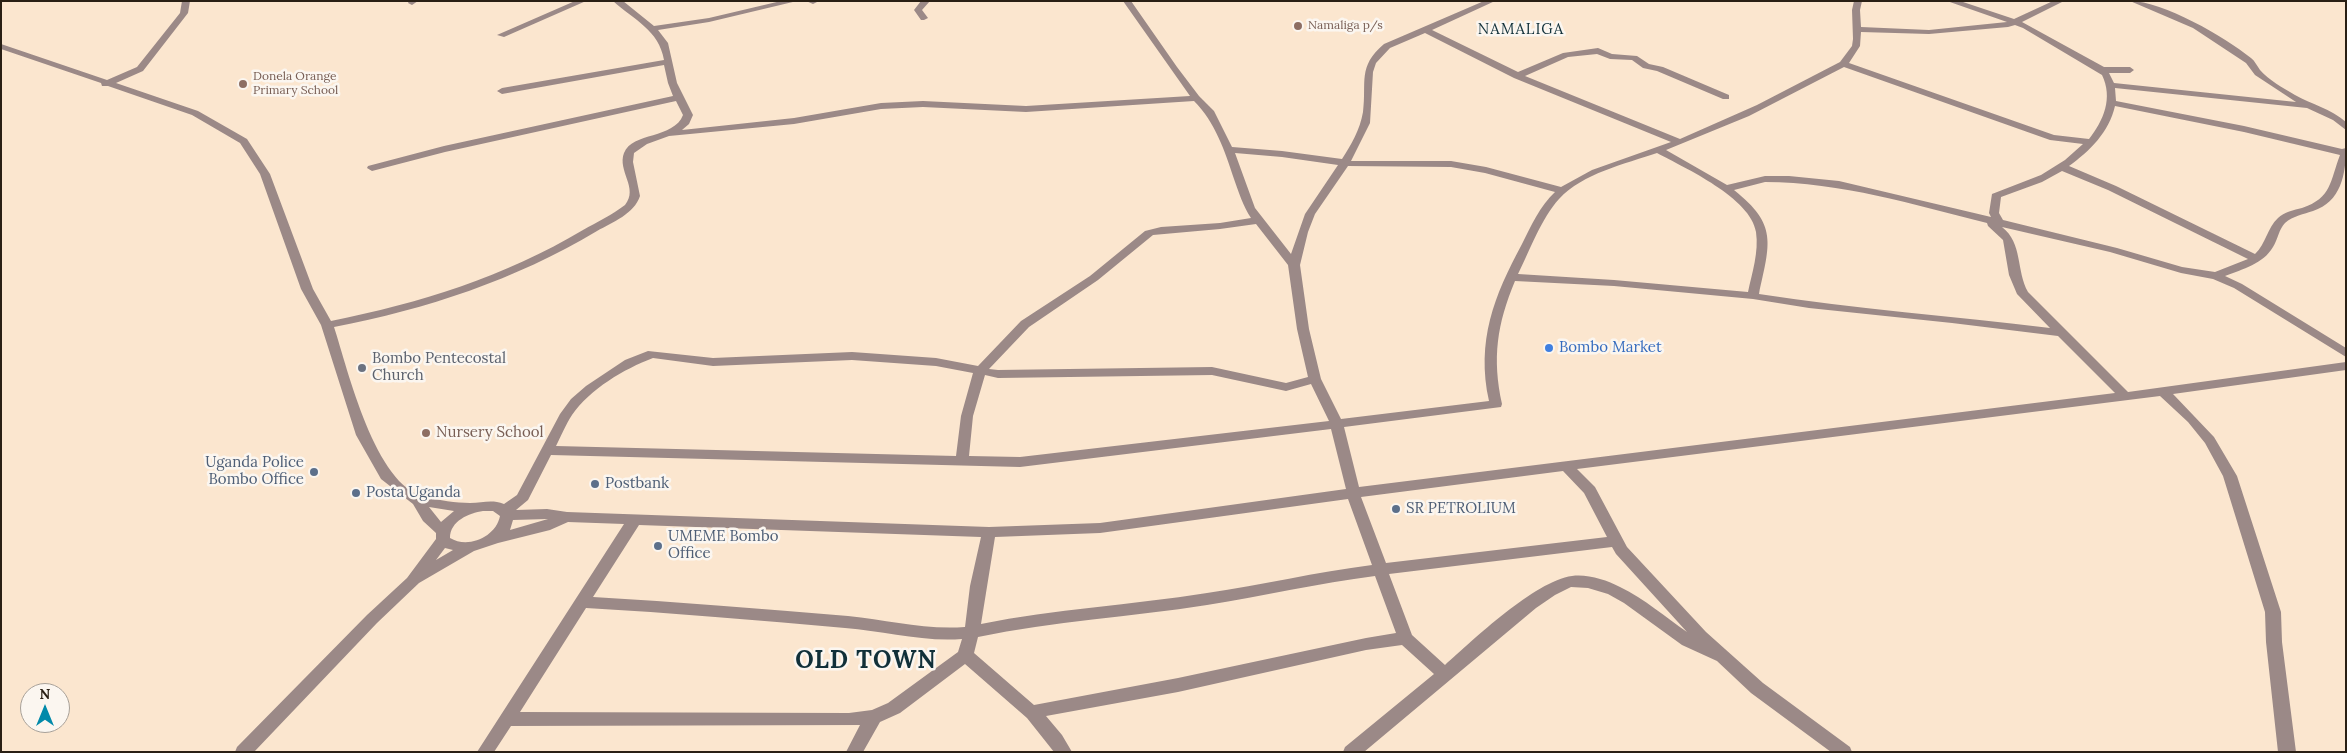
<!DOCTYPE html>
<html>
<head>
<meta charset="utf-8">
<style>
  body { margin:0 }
  #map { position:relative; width:2347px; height:753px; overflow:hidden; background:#fbe6cf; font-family:Lora,serif }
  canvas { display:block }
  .frame { position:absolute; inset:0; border:2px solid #291f14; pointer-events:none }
  .north { position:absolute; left:20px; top:683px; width:50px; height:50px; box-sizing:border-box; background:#fbf6f0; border:1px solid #a7a098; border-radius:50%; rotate:0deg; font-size:14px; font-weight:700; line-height:20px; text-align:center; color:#291f14 }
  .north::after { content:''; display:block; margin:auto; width:18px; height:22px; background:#028aaa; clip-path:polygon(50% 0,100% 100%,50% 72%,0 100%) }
</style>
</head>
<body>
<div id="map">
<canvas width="2347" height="753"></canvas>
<div class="frame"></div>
<div class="north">N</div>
</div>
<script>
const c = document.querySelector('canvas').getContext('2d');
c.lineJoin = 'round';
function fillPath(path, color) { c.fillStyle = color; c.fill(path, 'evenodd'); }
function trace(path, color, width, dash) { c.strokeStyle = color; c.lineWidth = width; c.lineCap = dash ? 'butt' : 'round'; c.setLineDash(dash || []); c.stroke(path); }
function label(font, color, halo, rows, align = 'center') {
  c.font = font + ' Lora,serif'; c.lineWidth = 5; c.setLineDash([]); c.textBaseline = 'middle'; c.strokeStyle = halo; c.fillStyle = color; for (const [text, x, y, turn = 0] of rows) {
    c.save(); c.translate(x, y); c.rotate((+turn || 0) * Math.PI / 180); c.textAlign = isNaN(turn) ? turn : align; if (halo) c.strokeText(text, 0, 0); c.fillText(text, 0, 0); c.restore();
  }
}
fillPath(new Path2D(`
  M182 1H190L188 13 143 71 116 83 198 111 247 139 270 174 313 289 331 321C420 303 504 277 583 230 597 222 612 215 625 205 639 188 617 171 624 153 632 132 674 139 683 115L676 101 445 152 372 171 367 168 368 166 444 146 673 96 668 83 664 65 502 94 497 91 502 88 664 60C659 30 634 20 613 1H623L654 26 709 18 781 1H797L709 22 658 30 668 43 677 83 693 115 689 124 682 130 794 118 881 103 923 101 1026 106 1190 96 1123 1H1131L1177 67 1199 96 1214 111 1232 147 1282 151 1342 159C1351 145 1360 130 1363 112 1367 82 1357 67 1384 44L1484 1H1495L1432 30 1518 72 1563 53 1598 48 1612 54 1637 56 1649 64 1663 67 1729 95V99H1723L1657 71 1643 68 1632 60 1610 59 1597 54 1568 57 1525 76 1680 139 1757 105 1840 62 1852 46 1853 39 1852 10 1854 1H1862L1860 10 1861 27 1929 30 2007 22 1947 1H1960L2014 19 2053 1H2064L2022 22 2104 67H2130L2134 70 2130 73H2109L2114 83 2296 102 2255 75 2246 63 2193 28 2130 1C2163 1 2225 37 2251 58 2255 61 2257 66 2260 70 2269 80 2283 88 2295 95 2311 104 2331 109 2346 122V130L2333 120 2307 108 2115 88 2116 101 2244 126 2342 149 2346 148C2346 174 2341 202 2313 211 2304 214 2293 216 2285 223 2279 229 2278 239 2273 247 2263 264 2243 269 2225 276L2242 284 2346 348V357L2234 288 2213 279 2181 273 2110 252 2002 227C2023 243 2016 271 2028 292L2128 392 2346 362V370L2173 394 2214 437 2237 476 2281 612 2282 642 2296 752H2278L2266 642 2265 612 2223 476 2205 443 2188 422 2160 396 1577 469 1595 487 1627 547 1706 632 1763 683 1850 747 1852 752H1831L1751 693 1717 661 1682 645 1624 603 1608 594 1588 588 1571 587 1555 595 1536 608 1364 752H1343L1345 747 1434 674 1402 645 1366 650 1178 692 1046 716 1062 735 1072 752H1054L1027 718 965 664 900 713 880 722 863 752H846L860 725 511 726 494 752H477L624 524 568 522 550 530 498 543 474 551 419 583 377 623 254 752H235L237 747 367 615 407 578 436 539V533L423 521 413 504 381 479 356 435 321 325 301 289 260 174 240 143 192 115 108 86H102L101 83 1 49V44L107 80 137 67 180 13ZM2015 25 2023 28 2102 75C2113 98 2104 120 2089 139L2054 135 1849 63 1860 46 1861 32 1929 34 2008 27ZM1425 33 1514 78 1671 142 1592 170 1561 187 1486 167 1451 161H1351L1370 123 1373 72 1376 63 1390 48ZM1844 67 2050 140 2083 144 2065 160 2041 175 1992 194 1989 213 1991 217 1839 181 1789 176H1765L1727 185 1666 150 1749 116ZM1194 101C1215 122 1225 151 1234 179 1239 193 1243 206 1251 218L1220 223 1161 227 1145 231 1090 276 1021 321 978 366 936 358 852 352 713 358 648 351 625 360 586 386 571 399 560 414 517 495 504 504C491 499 483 503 470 503 456 503 439 500 425 497 375 486 348 370 334 327 427 309 515 280 597 231 613 222 634 214 640 196L633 162 634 153 647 144 669 136 794 124 881 109 923 107 1026 112ZM2115 106 2244 132 2340 155C2330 181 2332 198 2302 208 2294 210 2284 212 2278 218 2267 228 2266 244 2255 254L2116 186 2069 166C2090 151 2109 132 2115 106ZM1235 153 1282 157 1338 165 1305 214 1291 254 1255 208ZM1657 153C1685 168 1751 198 1756 232 1759 252 1752 273 1748 292L1614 280 1518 274C1530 250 1541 219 1559 199 1583 173 1625 164 1657 153ZM1348 166 1451 167 1485 173 1555 192C1540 206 1531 226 1522 244 1494 296 1476 341 1489 401L1341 419 1321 379 1309 329 1300 265 1308 232 1315 214ZM2062 171 2108 190 2248 259 2215 272 2182 267 2117 248 2003 220 1999 213 2001 197 2042 182ZM1765 182C1841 182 1914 205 1987 223L1988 226 2003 240 2009 275 2017 294 2050 328C1953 316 1856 309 1759 294 1770 243 1778 225 1734 190ZM1256 224 1288 265 1297 329 1308 377 1286 383 1212 367 998 370 989 369 1029 327 1098 280 1153 235 1220 229ZM1515 281 1614 286 1753 299 1809 308 1952 323 2058 336 2115 393 1359 487 1344 427 1501 407 1502 404C1492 358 1497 324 1515 281ZM653 358 713 366 852 360 936 366 973 373 961 416 956 456 556 446C561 436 566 424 572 415 590 389 624 369 653 358ZM985 375 998 378 1212 375 1286 391 1311 384 1329 421 1020 457 969 456 973 416ZM1331 429 1346 489 1100 523 989 527 567 512 547 509 516 510 528 500 551 455 1020 467ZM1563 471 1584 493 1607 537 1386 563 1361 497ZM1348 499 1372 565C1316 572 1262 585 1207 593 1131 605 1055 609 981 624L995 537 1100 533ZM429 507 454 511 441 522ZM483 511H493L500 516C496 537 468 549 450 538 450 521 469 513 483 511ZM548 519 510 530 513 520ZM639 525 981 537 970 586 965 627C924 630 888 620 848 616 763 609 678 602 593 597ZM1612 547 1616 554 1687 632C1665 617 1645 599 1620 587 1606 580 1588 574 1572 576 1535 581 1473 640 1445 665L1412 635 1389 574ZM445 548 453 550 436 560ZM1375 576 1396 633 1366 638 1178 678 1034 705 974 653 978 637C1054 621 1131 617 1207 605 1263 596 1319 583 1375 576ZM586 608C672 613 758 620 845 628 884 631 922 642 962 639L958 652 888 703 872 710 849 713 520 712Z
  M409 1H418L412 5 408 3Z
  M575 1H586L504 37 497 35Z
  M806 1H816L817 2 813 4Z
  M921 1H930L922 10 928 18 924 20H921L914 10Z`), '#9b8987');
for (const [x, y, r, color] of [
  [1298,26,5,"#8d6e63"],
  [243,84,5,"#8d6e63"],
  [1549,348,5,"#3f7fe0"],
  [362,368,5,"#6b7280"],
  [426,433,5,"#8d6e63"],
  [314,472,5,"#5c6f8a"],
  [595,484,5,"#5c6f8a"],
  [356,493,5,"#5c6f8a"],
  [1396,509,5,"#5c6f8a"],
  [658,546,5,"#5c6f8a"]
]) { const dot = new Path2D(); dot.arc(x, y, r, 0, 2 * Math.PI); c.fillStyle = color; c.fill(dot); trace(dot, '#fbf6f0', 2); }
label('12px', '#785e54', '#fbf6f0', [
  ["Namaliga p/s",1308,26],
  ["Donela Orange",253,77],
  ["Primary School",253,91]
], 'left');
c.letterSpacing = '1px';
label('15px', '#113039', '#fbf6f0', [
  ["NAMALIGA",1521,30]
]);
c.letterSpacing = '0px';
label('15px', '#366cbe', '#fbf6f0', [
  ["Bombo Market",1559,348]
], 'left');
label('15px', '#5b616d', '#fbf6f0', [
  ["Bombo Pentecostal",372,359],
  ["Church",372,376]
], 'left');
label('15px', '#785e54', '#fbf6f0', [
  ["Nursery School",436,433]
], 'left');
label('15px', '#4e5e75', '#fbf6f0', [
  ["Uganda Police",304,463,"right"],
  ["Bombo Office",304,480,"right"],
  ["Postbank",605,484],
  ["Posta Uganda",366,493],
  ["SR PETROLIUM",1406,509],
  ["UMEME Bombo",668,537],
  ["Office",668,554]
], 'left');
c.letterSpacing = '1px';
label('bold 24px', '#113039', '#fbf6f0', [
  ["OLD TOWN",866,661]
]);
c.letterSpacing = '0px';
</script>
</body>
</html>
